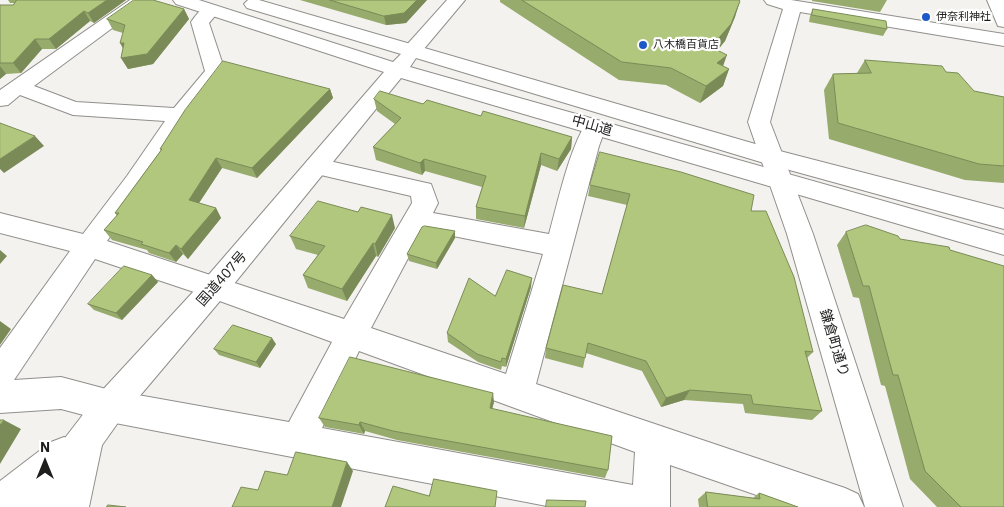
<!DOCTYPE html>
<html>
<head>
<meta charset="utf-8">
<style>
  body { margin:0 }
  #map { position:relative; width:1004px; height:507px; overflow:hidden; background:#f4f2ef; font-family:"IBM Plex Sans",sans-serif }
  canvas { display:block }
  .north { position:absolute; left:20px; top:437px; width:50px; height:50px; -webkit-text-stroke:4px #fff; paint-order:stroke; rotate:0deg; font-size:14px; font-weight:700; line-height:20px; text-align:center; color:#1e1e1d }
  .north::after { content:''; display:block; margin:auto; width:18px; height:22px; background:#1e1e1d; clip-path:polygon(50% 0,100% 100%,50% 72%,0 100%) }
</style>
</head>
<body>
<div id="map">
<canvas width="1004" height="507"></canvas>
<div class="north">N</div>
</div>
<script>
const c = document.querySelector('canvas').getContext('2d');
c.lineJoin = 'round';
function trace(path, color, width, dash) { c.strokeStyle = color; c.lineWidth = width; c.lineCap = dash ? 'butt' : 'round'; c.setLineDash(dash || []); c.stroke(path); }
function fillPath(path, color) { c.fillStyle = color; c.fill(path, 'evenodd'); }
function label(font, color, halo, rows, align = 'center') {
  c.font = font + ' "IBM Plex Sans","Noto Sans JP",sans-serif'; c.lineWidth = 4.5; c.setLineDash([]); c.textBaseline = 'middle'; c.strokeStyle = halo; c.fillStyle = color; for (const [text, x, y, turn = 0] of rows) {
    c.save(); c.translate(x, y); c.rotate((+turn || 0) * Math.PI / 180); c.textAlign = isNaN(turn) ? turn : align; if (halo) c.strokeText(text, 0, 0); c.fillText(text, 0, 0); c.restore();
  }
}
const minor = new Path2D(`
  M130 0H150L34 86 76 102 174 108 205 71 191 22C198 12 205 3 217 6L220 10 209 23 225 71 189 118 145 188 107 241 344 319 412 203 411 196 308 172 304 166 308 160 316 158 431 184 438 203 433 213 549 234C558 202 569 149 587 122L595 120 603 122 606 127 599 146 536 384 845 488 858 494 864 507H791L670 465V507H552L110 422 61 409 0 413V348L70 251 0 233V213L83 234 127 176 165 121 73 115 20 95 8 105 0 106V90ZM423 230 543 254 506 374 371 328ZM95 259 206 296 332 342 289 422 110 390 61 377 14 380ZM359 351 635 452 633 485 322 428Z
  M764 0H791L1004 34V46L800 12 770 122 813 234 903 507H865L787 234 748 122 783 9 767 4Z
  M987 0H1004V27L998 26Z
  M84 427 96 433 102 445 89 507H51L57 483 27 507H0V481L51 442 64 437 69 439 72 433Z`);
const major = new Path2D(`
  M447 0H465L418 56 411 58 404 56 401 52 404 48Z`);
const highway = new Path2D(`
  M173 0H199L393 62 401 54 247 8 244 4 248 0H259L776 150 1004 209V229L764 163 416 58 410 67 1004 235V255L401 78 225 295 122 417 58 507H16L22 494 98 395 205 279 384 72 176 4Z`);
trace(minor, '#908f8b', 2);
trace(major, '#908f8b', 2);
trace(highway, '#908f8b', 2);
fillPath(minor, '#fff');
fillPath(major, '#fff');
fillPath(highway, '#fff');
fillPath(new Path2D(`
  M8 0H126L94 23 90 21 56 49H42L21 73 6 74 0 79V5H13L14 3H10Z
  M300 0H427L406 23 386 25Z
  M500 0H739L735 17 725 41 717 50 723 66 729 69 723 86 700 103 666 85 619 80 500 2Z
  M812 0H887L880 12 812 1Z
  M184 9 189 19 153 64 128 69 121 58 123 49V33L113 30 107 19Z
  M813 9 887 29 883 36 809 22 810 16Z
  M865 60 946 72 974 91 1004 97V183L965 180 829 139 824 90 833 74 857 73Z
  M330 89 333 98 257 178 222 168 199 203 216 208 221 218 188 259 183 254 176 262 149 253 147 250 112 240 104 230 117 216 115 213 161 150 160 149Z
  M374 99 423 104 481 116 572 137 571 149 557 171 541 165 524 228 476 219V207L482 187 425 171 422 175 376 160 373 147 395 124 377 111Z
  M590 185 751 211 813 352 807 358 822 411 812 420 745 413 743 404 684 400 661 407 642 371 586 353 583 368 545 358 546 348 602 294 627 205 588 196Z
  M395 228 378 257 376 256 347 301 308 288 303 275 318 255 296 249 290 236Z
  M846 232 1004 507H937L910 479 885 386 881 385 859 298 853 297 837 245Z
  M455 238 437 269 409 261 407 254Z
  M152 275 158 282 122 320 94 310 88 304Z
  M531 287 506 367 502 366 501 370 478 362 448 342 447 333 495 296Z
  M276 344 260 368 219 355 214 349Z
  M494 402 492 409 608 470 605 478 397 440 365 431 364 434 325 427 319 418Z
  M706 492 753 498 759 493 798 507H699L698 499Z`), '#97ab6c');
fillPath(new Path2D(`
  M107 0H126L94 23 88 13Z
  M417 0H427L406 23 386 25 384 16Z
  M740 1 735 17 725 41 706 65 711 47Z
  M184 9 189 19 153 64 128 69 121 58Z
  M84 11 90 21 56 49 49 39Z
  M35 39 42 49 21 73 13 63Z
  M120 43H124L126 54Z
  M727 55 721 72 717 63Z
  M0 66 6 74 0 79Z
  M729 69 723 86 700 103 706 86Z
  M330 89 333 98 257 178 252 168Z
  M35 136 44 146 4 173 0 169V159Z
  M572 137 571 149 557 171 559 159Z
  M541 153V165L524 228 525 216Z
  M216 158 222 168 195 209 189 200Z
  M424 159 425 171 422 175 420 163Z
  M216 208 221 218 188 259 181 249Z
  M392 215 395 228 378 257 375 244Z
  M455 231V238L437 269 436 263Z
  M373 243 376 256 347 301 342 289Z
  M176 245 183 254 176 262 169 253Z
  M0 250 7 256 0 264Z
  M152 275 158 282 122 320 116 313Z
  M532 278 531 287 506 367V359Z
  M0 321 11 329 0 345Z
  M272 338 276 344 260 368 256 362Z
  M690 390 684 400 661 407 666 398Z
  M493 393 494 402 490 417V408Z
  M4 420 21 429 0 464V425Z
  M360 422 365 431 364 434 359 425Z
  M347 462 353 471 341 507H332Z`), '#7b8b58');
const building = new Path2D(`
  M17 0H107L88 13 84 11 49 39H35L13 63H0V5H13Z
  M134 0H153L184 9 147 54 121 58 124 43H120L125 25 107 19Z
  M330 0H417L404 13 384 16Z
  M522 0H739L740 1 731 24 711 47 727 55 717 63 729 69 706 86 671 68 622 62Z
  M813 9 886 21 887 29 812 15Z
  M865 60 942 66 946 72 958 73 974 91 1004 97V166L979 164 838 123 833 74 871 73Z
  M223 61 330 89 252 168 216 158 189 200 216 208 181 249 176 245 169 253 141 244 143 242 104 230 119 213H115L162 149H160L185 110Z
  M380 91 423 104 427 100 481 116 483 111 572 137 559 159 541 153 525 216 476 207 486 176 424 159 420 163 373 147 401 118 374 99Z
  M0 123 35 136 0 159Z
  M600 152 681 172 754 195 751 211H766L794 277 813 352 805 351 822 411 753 404 751 395 690 390 666 398 646 361 588 343 585 358 546 348 563 285 602 294 630 194 590 185Z
  M318 201 358 212 361 207 392 215 375 244 373 243 342 289 303 275 325 246 290 236Z
  M866 225 898 236 900 239 949 247 950 250 1004 266V507H961L925 471 898 375H893L869 286H863L846 232Z
  M425 226 455 231 436 263 407 254 422 227Z
  M124 266 152 275 116 313 88 304Z
  M507 270 532 278 506 359 502 358 501 362 477 354 447 333 469 278 495 296Z
  M233 325 272 338 256 362 214 349Z
  M350 357 493 393 490 408 612 436 608 470 393 431 360 422 359 425 319 418Z
  M0 420H4L0 425Z
  M296 452 347 462 332 507H232L241 487 258 490 265 471 287 475Z
  M434 479 497 491 495 507H385L393 486 429 496Z
  M706 492 760 499 759 493 798 507H708Z
  M547 500 586 501 585 507H546Z
  M108 505 126 507H107Z`);
fillPath(building, '#b0c77d');
trace(building, '#7b8b58', 1);
for (const [x, y, r, color] of [
  [926,17,5,"#1d5ac7"],
  [643,45,5,"#1d5ac7"]
]) { const dot = new Path2D(); dot.arc(x, y, r, 0, 2 * Math.PI); c.fillStyle = color; c.fill(dot); trace(dot, '#fff', 2); }
label('11px', '#1e1e1d', '#fff', [
  ["伊奈利神社",936,17],
  ["八木橋百貨店",653,45]
], 'left');
label('14px', '#1e1e1d', '#fff', [
  ["中山道",592,126,16],
  ["国道407号",222,279,-49],
  ["鎌倉町通り",834,343,73]
]);
</script>
</body>
</html>
